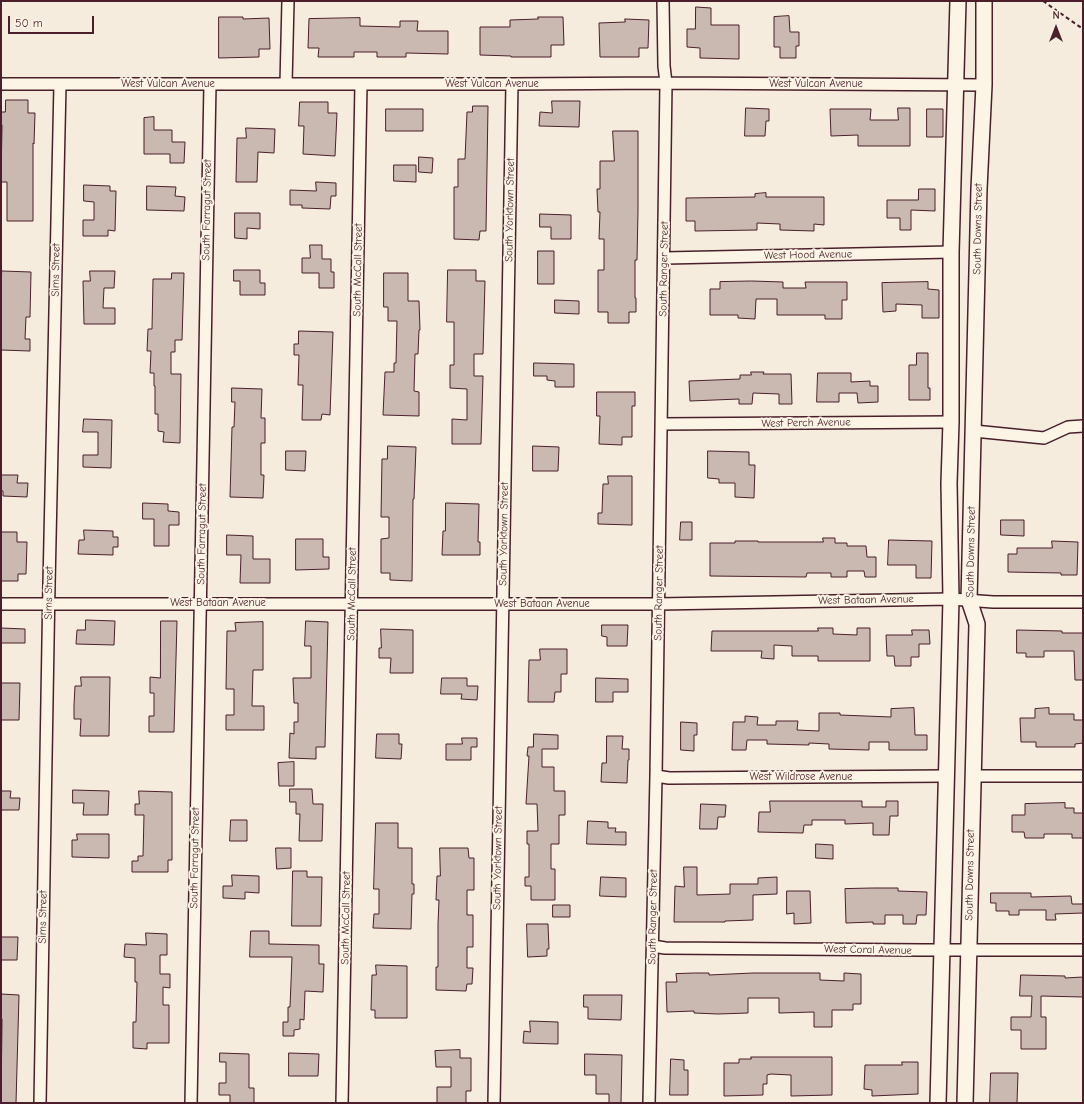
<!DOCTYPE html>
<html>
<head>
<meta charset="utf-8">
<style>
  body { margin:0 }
  #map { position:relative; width:1084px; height:1104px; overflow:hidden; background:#f5ecde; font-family:"Comic Neue",sans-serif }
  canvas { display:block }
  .frame { position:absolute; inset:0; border:2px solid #4a1f2b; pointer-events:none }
  .north { position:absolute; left:1036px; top:8px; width:40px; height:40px; -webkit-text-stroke:3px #fcf5e5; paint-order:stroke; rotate:0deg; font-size:11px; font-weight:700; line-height:16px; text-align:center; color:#4a1f2b }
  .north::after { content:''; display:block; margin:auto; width:14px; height:18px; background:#4a1f2b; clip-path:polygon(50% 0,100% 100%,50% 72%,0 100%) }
  .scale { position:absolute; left:8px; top:16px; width:86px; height:18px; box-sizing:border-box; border:2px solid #4a1f2b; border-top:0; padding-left:5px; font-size:12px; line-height:14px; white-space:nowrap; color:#4a1f2b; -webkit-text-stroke:3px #fcf5e5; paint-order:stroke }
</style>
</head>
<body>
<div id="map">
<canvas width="1084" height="1104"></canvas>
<div class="frame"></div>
<div class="north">N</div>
<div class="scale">50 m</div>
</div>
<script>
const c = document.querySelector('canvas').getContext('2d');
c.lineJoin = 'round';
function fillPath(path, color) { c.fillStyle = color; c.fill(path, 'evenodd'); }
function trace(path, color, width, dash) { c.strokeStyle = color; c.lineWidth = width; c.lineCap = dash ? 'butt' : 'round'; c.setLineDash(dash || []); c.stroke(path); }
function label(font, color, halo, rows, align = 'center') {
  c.font = font + ' "Comic Neue",sans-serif'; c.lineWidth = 4; c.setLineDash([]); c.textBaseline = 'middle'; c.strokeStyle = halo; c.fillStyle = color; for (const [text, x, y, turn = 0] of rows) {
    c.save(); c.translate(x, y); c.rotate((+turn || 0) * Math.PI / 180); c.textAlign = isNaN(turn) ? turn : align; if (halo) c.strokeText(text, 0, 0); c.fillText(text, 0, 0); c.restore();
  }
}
const building = new Path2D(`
  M696 7 711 8V25H739V59L700 58V48L687 47V29H695Z
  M789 16 790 32H799V46H796V58H780V47H774V17Z
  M219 17H243V19L269 18 270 49H259V57L219 58Z
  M538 17H563L564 45H551V57H511V56L480 55V27H510V20L538 19Z
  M360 18V26L400 27V21H418L417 31H448V54L406 53V57H377V52H354V57H318L319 48H308L309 19Z
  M625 19 649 20 648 48H639V57H600L599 23 625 22Z
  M6 100H28V113H35L34 144 33 143V221H7V182H1L2 125 1 124V112H5Z
  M552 101H580L579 127 539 126 540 112 552 113Z
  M300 102H328V113H337L335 156 303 154 304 126H299Z
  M473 106H488L486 231H480L479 240 454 239V187H458V159H465L467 112H472Z
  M746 108 769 109V121H766L765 136H745Z
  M898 108H910V146H858V135L831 136 830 109H871L870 120H898Z
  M386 109H423V131H386Z
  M927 109H943V137H927Z
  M154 117V130H172V142H185L184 163H170V154H144V118Z
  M246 128 275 129 274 153 258 152 257 182H236L237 138H246Z
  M613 131H638V211L637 260H635V298H636V312H629V323H608V312H598V270H604V239H599L600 212H598L597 189H600V161H614Z
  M419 157 433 158 432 173 419 172Z
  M394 165H416V182L394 181Z
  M316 182 336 183V196H331L330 209 302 208V205H290V190L316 191Z
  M84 185 110 186V191H116L115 231 108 230V236H83V220H94V202L84 201Z
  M147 186 176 187 175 196 185 197 184 211 147 210Z
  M919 189H935V211L911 210V230H900V218H887V200H918Z
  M766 193V197H824V225L814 224V231L780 230V224L757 223V230L695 231V221H686V198L755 197V194Z
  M235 213H260V229L247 228V239L235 238Z
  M540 214 571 215V239H551V227H540Z
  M310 245H322V259H331V272H334V288H319V273H302V258H310Z
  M538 251H554V284H538Z
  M234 270H260V283H265V295H240V281H234Z
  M448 270H476V281H485L483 354H474V376H483L481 444H452V419L467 420V389L450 388V365H454V322H447Z
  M2 271 31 272 30 317H26L25 339H30V351L1 350Z
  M90 271H115L114 288H104L103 308H115V324H84L83 281H90Z
  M172 273H184L182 340H175V352H171V374H181L180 443 163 442 164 432 158 431V414H155V386H154V373H150L151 351H147L148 329H152L153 279H171Z
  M384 273H408V301H419L420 330H419L418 354H415L414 391 419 392V416L383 415 385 372H394V363H396L397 321H388V307H384Z
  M752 281 783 282V288H806L805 282H847V300H842V319H825V315H777V299H756L755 319 738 318V315H710V289H720V282Z
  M928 282V289L939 290V318H922V305L896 304V311L883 312 882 283Z
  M555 300 579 301V314L555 313Z
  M299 331 333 332 330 415 322 414 321 420H302L303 385H298L299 355H294V344H298Z
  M917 353H928V388H930V400H909V365H916Z
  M534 363 574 364V387H555V381L547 380V376H534Z
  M751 372H764L763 374H791L792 404H779V394L753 393 752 404H739V399L690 401 689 381 740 379V375H751Z
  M818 373H851V382L870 381V386H878V402L858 403 857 393H839V402H817Z
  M232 388 262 389 261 418H265V443H261V475H264L263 498 230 497 232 427H234L235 402H232Z
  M597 392H635V406H632V437H622V445L599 444 600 416H597Z
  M84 419 112 420 111 468 83 467V455H98V432H83Z
  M388 446 416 447 414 499H413L412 581 390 580V573H381V539L389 538V517H381L382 459H387Z
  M533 446 559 447 558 471H533Z
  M286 451H306L305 471 286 470Z
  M708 451 749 452V465H755L754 498 735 497V483H719V479L708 478Z
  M1 475H18L17 483H28L27 497 3 496V491L1 490Z
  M608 476H632V525L598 524V513H602L603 484H608Z
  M143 503 168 504V511L179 512V525H169V546H154V519H143Z
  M446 503 479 504 478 542H480V555H442L443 531H445Z
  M1001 520H1024V536L1001 535Z
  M681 522H692V540H680Z
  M84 530 113 531V537H118V547H113V555L78 554 79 540H84Z
  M1 532H17V542H27L26 574H18V581H1Z
  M227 535 253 536V559H270V583H240L241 555H227Z
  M823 538H835V543H847V546H866L867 557H876V577H865L864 571H847V577H831V573H807L806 577 710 576V543H735V541H758V542H823Z
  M296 539H323V557H329V569L296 570Z
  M889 540 932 541 931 578H916V565H888Z
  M1052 541 1078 542 1077 575H1061V573L1008 572V554H1017V548H1052Z
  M86 620 115 621 114 645 76 644 77 630H85Z
  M161 621H177L174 732H149V716H154V693H150V677L160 678Z
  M306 621 328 622 325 747H316V759L289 758 290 733 294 734V722H298V703H294L293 678H311V646H305Z
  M263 622V670H253L252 706H264V730H226V715H234V689H226L227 631H236L235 623Z
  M602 625H628L627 646H607V637L602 636Z
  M1 628 25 629V643H1Z
  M818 628H833V634L857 635V628H870V661H818V656H792V646L774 645V659L761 658 762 651H711L712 631H818Z
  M381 629 413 630V673H390L391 658H379V648H381Z
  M912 630H929L930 644H919V657H911V666H895L894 656H887L886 635H912Z
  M1017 630 1062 631V633H1083V680H1075L1074 651H1044V657H1026V653H1017Z
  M540 649H567V674H561V692H555L554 702H528L529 660H540Z
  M81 677H110L109 736H80L81 719H74V705L75 686H81Z
  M442 678H467V686H478L477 700 461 699 462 694H441Z
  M596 678 628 679V692H613V702H596Z
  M1 683H20L19 720H1Z
  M914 708 915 735H927V750H889V742H869V750L829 749V744L809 743V745L767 744V740H747L746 750H732L733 722H745V716L758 717 757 725H776V721H798L797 730 819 731V713H840V715L891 717V709Z
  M1049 708V714H1074V720H1083V743L1075 744V747H1036V742H1021L1020 718H1035V709Z
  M681 722 697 723V735H694V751L681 750Z
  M377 734H399V744H402L401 759 376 758Z
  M534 734 558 735V749H542V767H554V791H565V815H559V844H551V869H555V900H531V886H525V877H529V844H527V831H538L537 804H526L529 756H527L528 747H533Z
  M607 736H623L622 749H629V760H628L627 783 601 782 602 763H606Z
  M462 738H477V747H471V760H446V744H462Z
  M294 762V786H279L278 763Z
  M290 789H312L313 804H323L322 841H299L300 814H296V802H290Z
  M73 790 109 791 108 815H83L84 803H73Z
  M1 791H11L10 798H20L19 810H1Z
  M139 791 172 792V860H168V872H132V861H138V856H143L144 815H135V804H139Z
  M770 801H862V807H886V801H898V816H890L889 835H873V823L845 824V820H812V825H804L803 833 758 832 759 812H770Z
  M1065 803V808H1074V813H1083V838H1072V834H1044V838H1025L1024 832H1012V815H1025V804Z
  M701 804 726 805 725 817H718L717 829H700Z
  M231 820H247V841H230Z
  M588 821 608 822V828H616L615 832H626V845L587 844Z
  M376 823H398V848H412V884H414V894H412L411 929 373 928 374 914H379V889H374Z
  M77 834H109V858L72 857V840H77Z
  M816 844 833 845V859L816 858Z
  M276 848H291V868L277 869Z
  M440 848H468L469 858H474V890H467V915H473V947H467V968H473L472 984H467L466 991 436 990V967H438V924L439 900H436L437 876H440Z
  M684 867H697V895L730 894V884H758V878L777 877V894L753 895V920L725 921V922H674L675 886 684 887Z
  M293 871H307V877H322L321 926H292Z
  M232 875 259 876V893L245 892V899L223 898V886H232Z
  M601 877 626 878V897L600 896Z
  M873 888H898V891L927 892 926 915H917L916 924H903V915H885V924H873V922L846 923 845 889Z
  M787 891H810L811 923 794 924V913L787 914Z
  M991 893H1031V897L1071 896 1072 904H1083V913L1055 914 1056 920H1046V910H1019V915H1009V911H996V903H991Z
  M553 905H570V917H553Z
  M527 924H548L549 949H547V956L528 957Z
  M251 931H269V944L319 945V964H324L323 992 305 991 304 1020 300 1019V1029L294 1030V1036H283V1022H288V1007H290L292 957H250Z
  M146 933 167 934V955H160V974H170V988L163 987V1005H169V1043H147V1049L133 1048V1022H136L137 982H135V958L124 957 125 944 146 945Z
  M1 937H18L17 960H1Z
  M376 965 407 966V1018H375V1010H371L372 975H376Z
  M695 973H709V975L753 973H820V980L844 981V973L861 974V1004H853V1010H832V1027H814V1012L779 1013V998H748V1013L718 1014 694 1013V1011L667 1012 666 982H677L676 974Z
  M1021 975 1065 976V978L1083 977V997L1041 996V1017H1046V1049H1021V1030H1011V1017H1031L1032 996H1020Z
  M1 994 19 995 16 1103H1L2 1019H1Z
  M584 995H622L621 1020 588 1019V1007H584Z
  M530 1021 558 1022V1044L523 1043 524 1031 530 1032Z
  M460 1050V1058H471V1091H466V1103H437V1087H451V1067H436L435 1051Z
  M220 1053 249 1054V1088H254V1103H230V1095H219V1083H226V1062H220Z
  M289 1053 319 1054 318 1076H289Z
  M585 1054 622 1055 621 1103H609V1094H596V1075H585Z
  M751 1057H832V1095L791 1096V1075L771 1074 767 1075V1084H763V1095L724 1096V1063H739V1059H751Z
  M671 1059 684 1060V1070H688V1095H670Z
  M902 1062H918V1094L872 1096V1090L864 1089 865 1065H902Z
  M991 1073H1018L1017 1103H990Z`);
fillPath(building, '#cab9b1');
trace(building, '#4a1f2b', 1);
const minor = new Path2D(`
  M1 84H512L666 83 984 85
  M286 84 288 1
  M665 258 951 252
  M662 424 951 422
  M974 431 1044 438 1068 427 1083 426
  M1 604H658L951 599 993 602H1083
  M656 776 669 778 946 776
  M972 776H1083
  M653 946 665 948 922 950H1083
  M40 1103 49 584 60 84
  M191 1103 210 84
  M342 1103 361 84
  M494 1103 512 84
  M649 1103 656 776 666 83 664 66 663 1`);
const secondary = new Path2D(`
  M938 1103 951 599 949 483 951 422V252L958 1
  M965 1103 977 624 969 600 979 189 984 85V1`);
trace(minor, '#4a1f2b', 14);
trace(secondary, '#4a1f2b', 18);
trace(new Path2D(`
  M1043 1 1083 29`), '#4a1f2b', 2, [4, 3]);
trace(minor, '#fcf5e5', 11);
trace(secondary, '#fcf5e5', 15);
label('11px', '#4a1f2b', '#fcf5e5', [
  ["West Vulcan Avenue",168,84],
  ["West Vulcan Avenue",492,84],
  ["West Vulcan Avenue",816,84],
  ["South Farragut Street",207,210,-89],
  ["South Yorktown Street",510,210,-89],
  ["South Downs Street",978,229,-89],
  ["West Hood Avenue",808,255,-1],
  ["South Ranger Street",664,269,-89],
  ["Sims Street",56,270,-89],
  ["South McCall Street",358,270,-89],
  ["West Perch Avenue",806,423,-1],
  ["South Farragut Street",202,534,-89],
  ["South Yorktown Street",504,534,-89],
  ["South Downs Street",971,552,-89],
  ["Sims Street",49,593,-89],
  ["South Ranger Street",659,593,-89],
  ["South McCall Street",352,594,-89],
  ["West Bataan Avenue",866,600,-1],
  ["West Bataan Avenue",218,603],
  ["West Bataan Avenue",542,604],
  ["West Wildrose Avenue",801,777],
  ["South Farragut Street",195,858,-89],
  ["South Yorktown Street",498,858,-89],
  ["South Downs Street",970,875,-89],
  ["Sims Street",43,917,-89],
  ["South Ranger Street",653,917,-89],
  ["South McCall Street",346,918,-89],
  ["West Coral Avenue",868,950,1]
]);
</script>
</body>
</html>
